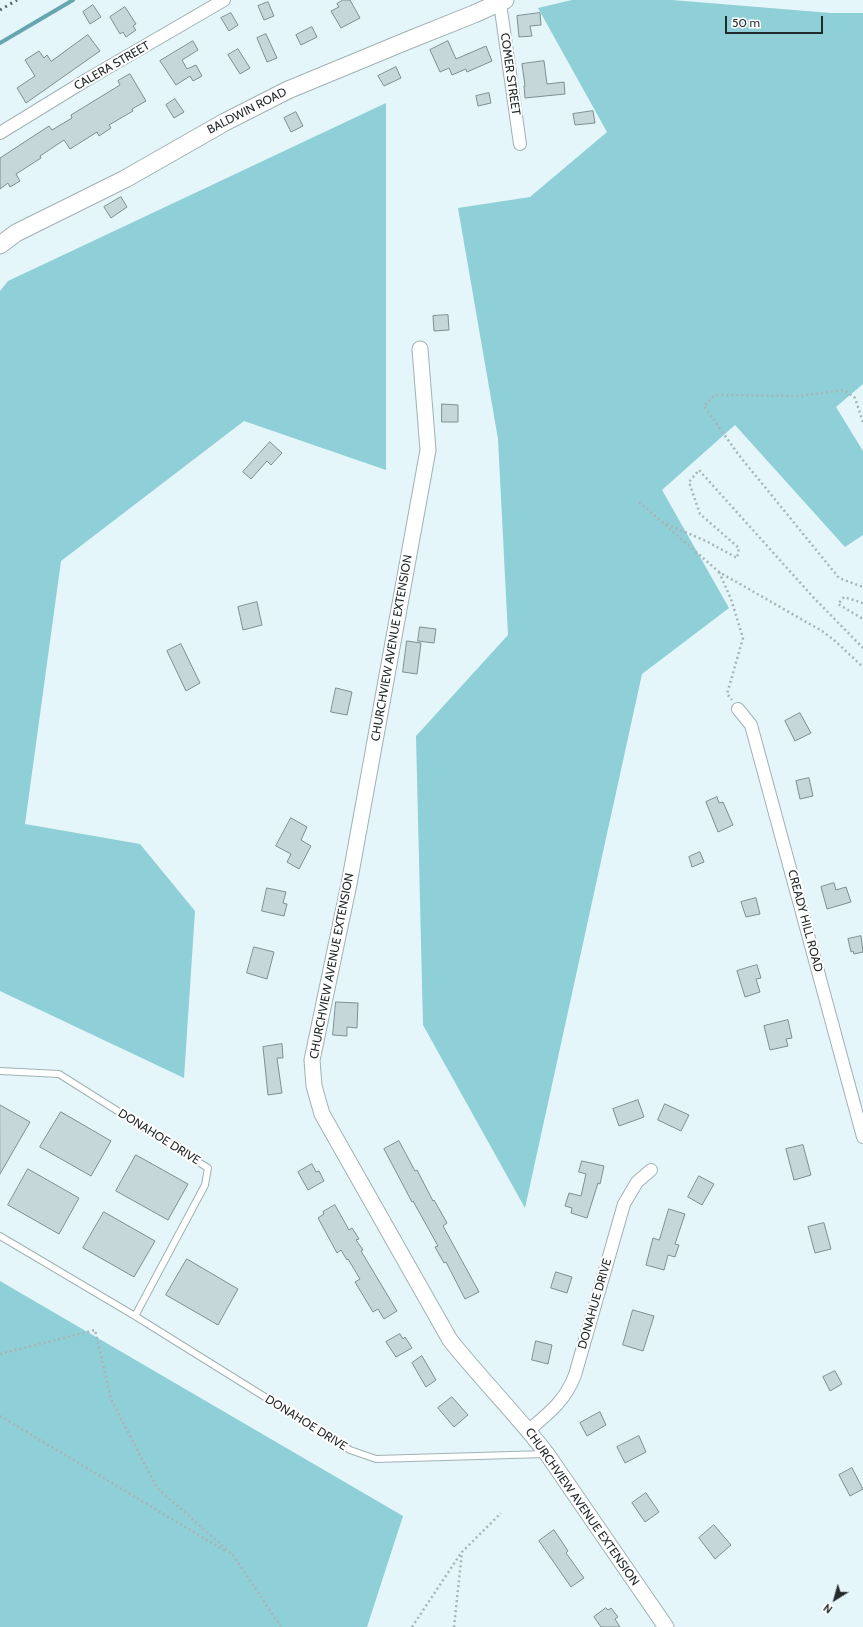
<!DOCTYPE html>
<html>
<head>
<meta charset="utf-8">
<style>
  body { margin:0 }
  #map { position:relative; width:863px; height:1627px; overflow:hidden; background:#e4f6f9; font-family:Cabin,sans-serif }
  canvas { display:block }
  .north { position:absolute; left:815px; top:1579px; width:40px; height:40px; -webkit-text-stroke:3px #fff; paint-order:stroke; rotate:217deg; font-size:11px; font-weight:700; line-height:16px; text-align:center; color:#232a2b }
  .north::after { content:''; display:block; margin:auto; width:14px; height:18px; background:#232a2b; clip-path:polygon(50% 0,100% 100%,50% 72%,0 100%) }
  .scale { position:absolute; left:725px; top:16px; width:98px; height:18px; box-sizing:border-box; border:2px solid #232a2b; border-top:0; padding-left:5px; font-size:12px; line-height:14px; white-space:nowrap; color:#232a2b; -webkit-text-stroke:3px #fff; paint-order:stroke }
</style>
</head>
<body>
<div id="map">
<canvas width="863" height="1627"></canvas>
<div class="north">N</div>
<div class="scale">50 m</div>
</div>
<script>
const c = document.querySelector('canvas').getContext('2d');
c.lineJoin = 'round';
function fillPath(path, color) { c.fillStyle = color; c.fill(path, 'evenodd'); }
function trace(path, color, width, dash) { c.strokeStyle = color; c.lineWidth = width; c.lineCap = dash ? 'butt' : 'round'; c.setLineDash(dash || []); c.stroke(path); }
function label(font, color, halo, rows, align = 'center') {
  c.font = font + ' Cabin,sans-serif'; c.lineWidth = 4; c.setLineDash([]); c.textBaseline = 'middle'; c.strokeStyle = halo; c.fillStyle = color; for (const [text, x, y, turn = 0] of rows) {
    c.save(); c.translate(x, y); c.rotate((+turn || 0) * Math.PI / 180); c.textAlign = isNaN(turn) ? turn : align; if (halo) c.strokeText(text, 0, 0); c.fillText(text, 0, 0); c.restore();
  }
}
fillPath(new Path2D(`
  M572 0H672L831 13H863V384L836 407 863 451V535L845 547 735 425 662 490 729 608 642 674 525 1208 423 1025 416 736 508 635 498 439 458 208 530 197 607 132 538 8Z
  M386 103V470L244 421 61 561 25 824 140 844 195 911 184 1078 0 991V291L8 281Z
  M0 1281 403 1516 367 1627H0Z`), '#8fcfd7');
trace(new Path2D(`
  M0 43 73 0`), '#66a6ae', 4);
const building = new Path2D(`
  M343 0H350L360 18 341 28 331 11 339 7 337 4Z
  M268 2 274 16 264 20 258 6Z
  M93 5 101 17 90 24 83 12Z
  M125 7 136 24 133 26 136 30 126 37 123 32 120 34 110 17Z
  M231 13 238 25 229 31 221 18Z
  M540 13 541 25 530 26 532 36 519 37 517 16Z
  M312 27 317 37 301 45 296 35Z
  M266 34 277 58 267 62 257 38Z
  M88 35 100 51 26 103 17 88 35 76 25 60 39 51 44 58 47 55 51 61Z
  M193 41 198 50 182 60 187 69 196 65 202 76 193 81 190 76 176 85 160 61Z
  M448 41 456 59 486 46 492 61 467 72 466 69 452 75 449 68 440 72 430 50Z
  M238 49 250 68 240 74 228 55Z
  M544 61 547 84 564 82 565 94 525 98 524 86H525L522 64Z
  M396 67 401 78 384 86 378 76Z
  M130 74 146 101 132 109 133 111 109 125 111 128 99 136 97 132 70 149 64 140 40 156 41 158 16 174 20 181 10 187 8 183 0 189V158L49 126 52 130 72 118 71 115 120 85 118 81Z
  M489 93 491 103 478 106 476 96Z
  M175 99 184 112 174 118 166 105Z
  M593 111 595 123 575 125 573 114Z
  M296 112 303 126 291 132 284 118Z
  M121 197 127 207 111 218 104 207Z
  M448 315 449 330 434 331 433 316Z
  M442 404 458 405V422H442Z
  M270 442 282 453 271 465 267 461 251 479 243 472Z
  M257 602 262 625 243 630 238 607Z
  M420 627 436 629 434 643 418 641Z
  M407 641 421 643 417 674 403 672Z
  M181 644 200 683 186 691 167 651Z
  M336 688 352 692 347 715 331 712Z
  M800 713 811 733 795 741 785 721Z
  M809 778 813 796 800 799 796 781Z
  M717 797 719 803 723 802 733 825 718 832 706 802Z
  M291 818 307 827 301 840 311 846 299 869 287 862 291 854 276 846Z
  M700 852 704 862 692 867 689 857Z
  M834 883 836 890 846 887 851 902 827 909 821 887Z
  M267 888 286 892 283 903 287 904 284 916 262 911Z
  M756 898 760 914 746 917 741 902Z
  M861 936 863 952 854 954 853 951 851 952 848 939Z
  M254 947 274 952 267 979 247 973Z
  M757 965 761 978 756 979 760 992 745 997 737 971Z
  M336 1002 358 1003 357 1028 347 1027V1036L333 1035Z
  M788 1020 792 1038 786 1039 788 1046 770 1050 764 1026Z
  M282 1044 283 1058H277L282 1093 268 1095 263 1047Z
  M638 1100 644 1117 619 1126 613 1109Z
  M665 1104 689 1115 681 1131 658 1120Z
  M0 1105 30 1122 0 1174Z
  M61 1112 111 1141 91 1176 40 1147Z
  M399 1141 415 1171 417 1170 433 1201 434 1200 447 1223 443 1226 479 1292 465 1299 446 1262 444 1263 435 1247 438 1246 413 1201 412 1202 384 1149Z
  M803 1145 811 1175 794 1180 786 1149Z
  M136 1155 188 1184 168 1220 116 1191Z
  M582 1161 604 1166 600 1184 598 1183 587 1218 571 1213 572 1208 565 1206 569 1193 581 1196 586 1174 579 1172Z
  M312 1164 316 1172 319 1171 324 1181 308 1190 298 1172Z
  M28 1169 79 1198 59 1234 8 1205Z
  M699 1176 714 1184 702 1205 688 1197Z
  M335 1205 349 1230 352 1228 359 1239 356 1240 363 1250 361 1251 397 1311 384 1319 378 1309 373 1312 355 1282 360 1279 348 1259 347 1260 341 1250 337 1253 318 1218 324 1214 323 1212Z
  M669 1209 685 1214 675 1244 679 1245 675 1257 668 1255 664 1270 646 1265 653 1238 659 1240Z
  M104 1212 155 1241 134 1277 83 1248Z
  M824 1223 831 1249 815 1253 808 1227Z
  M187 1259 238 1289 218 1325 166 1295Z
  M556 1272 572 1277 567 1293 551 1288Z
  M633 1310 654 1316 643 1351 623 1345Z
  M400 1334 403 1339 405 1337 412 1348 396 1357 386 1342Z
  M536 1341 552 1345 548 1364 532 1360Z
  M422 1356 436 1380 426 1387 412 1363Z
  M835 1371 842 1384 830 1391 823 1377Z
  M452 1397 468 1415 454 1427 438 1408Z
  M600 1412 606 1425 587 1436 580 1423Z
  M639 1436 646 1452 625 1463 617 1447Z
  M852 1468 863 1489 850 1496 839 1475Z
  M646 1493 659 1512 645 1522 632 1503Z
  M714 1525 731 1545 715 1559 699 1538Z
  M554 1530 568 1551 566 1553 584 1578 571 1587 539 1541Z
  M606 1608 608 1610 611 1608 618 1617 615 1619 620 1627H601L594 1617Z`);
fillPath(building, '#c5d7d9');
trace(building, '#7e8f91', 1);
const service = new Path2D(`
  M0 1071 59 1074 208 1168 205 1185 135 1316
  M0 1236 135 1316 350 1450 376 1459 545 1454`);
const minor = new Path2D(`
  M500 3 520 144
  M0 133 88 79 224 0
  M738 709 751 725 863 1137
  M529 1430C549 1413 565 1401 575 1375L624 1204 637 1182 651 1170`);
const tertiary = new Path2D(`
  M420 349 428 450 349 884 312 1060 314 1086 322 1114 450 1340C481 1379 517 1415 547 1454L666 1627`);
const secondary = new Path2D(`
  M0 245 16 233 125 179 225 122 288 90 409 40 474 14 505 0`);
trace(service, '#a0b2b4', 8);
trace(minor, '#a0b2b4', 14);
trace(tertiary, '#a0b2b4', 17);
trace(secondary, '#a0b2b4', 19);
trace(new Path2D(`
  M863 422 855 398 844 390 799 396 715 395 704 406 738 454 839 578 863 587
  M639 502 719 572 822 631 834 640 863 667
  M662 522 708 542 737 558 739 548 700 514 689 482 699 470 813 597 863 648
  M719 572 731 599 743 638 727 694 732 700
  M863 603 844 597 838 604 863 619
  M0 1354 95 1330 111 1399 157 1488 233 1555 281 1627
  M0 1416 227 1552
  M412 1627 461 1553
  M454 1627 462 1552 501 1513`), '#a7b5b8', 2.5, [2, 3]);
trace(service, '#fff', 6);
trace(minor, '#fff', 12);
trace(tertiary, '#fff', 15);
trace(secondary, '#fff', 17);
trace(new Path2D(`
  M0 10 17 0`), '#5e686a', 3, [2, 4]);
label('12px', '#232a2b', '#fff', [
  ["CALERA STREET",112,66,-30],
  ["COMER STREET",510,74,82],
  ["BALDWIN ROAD",247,111,-27],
  ["CHURCHVIEW AVENUE EXTENSION",392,648,-80],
  ["CREADY HILL ROAD",805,921,75],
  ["CHURCHVIEW AVENUE EXTENSION",332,966,-79],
  ["DONAHOE DRIVE",159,1137,32],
  ["DONAHUE DRIVE",595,1304,-74],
  ["DONAHOE DRIVE",306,1423,32],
  ["CHURCHVIEW AVENUE EXTENSION",582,1507,55]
]);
</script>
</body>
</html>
